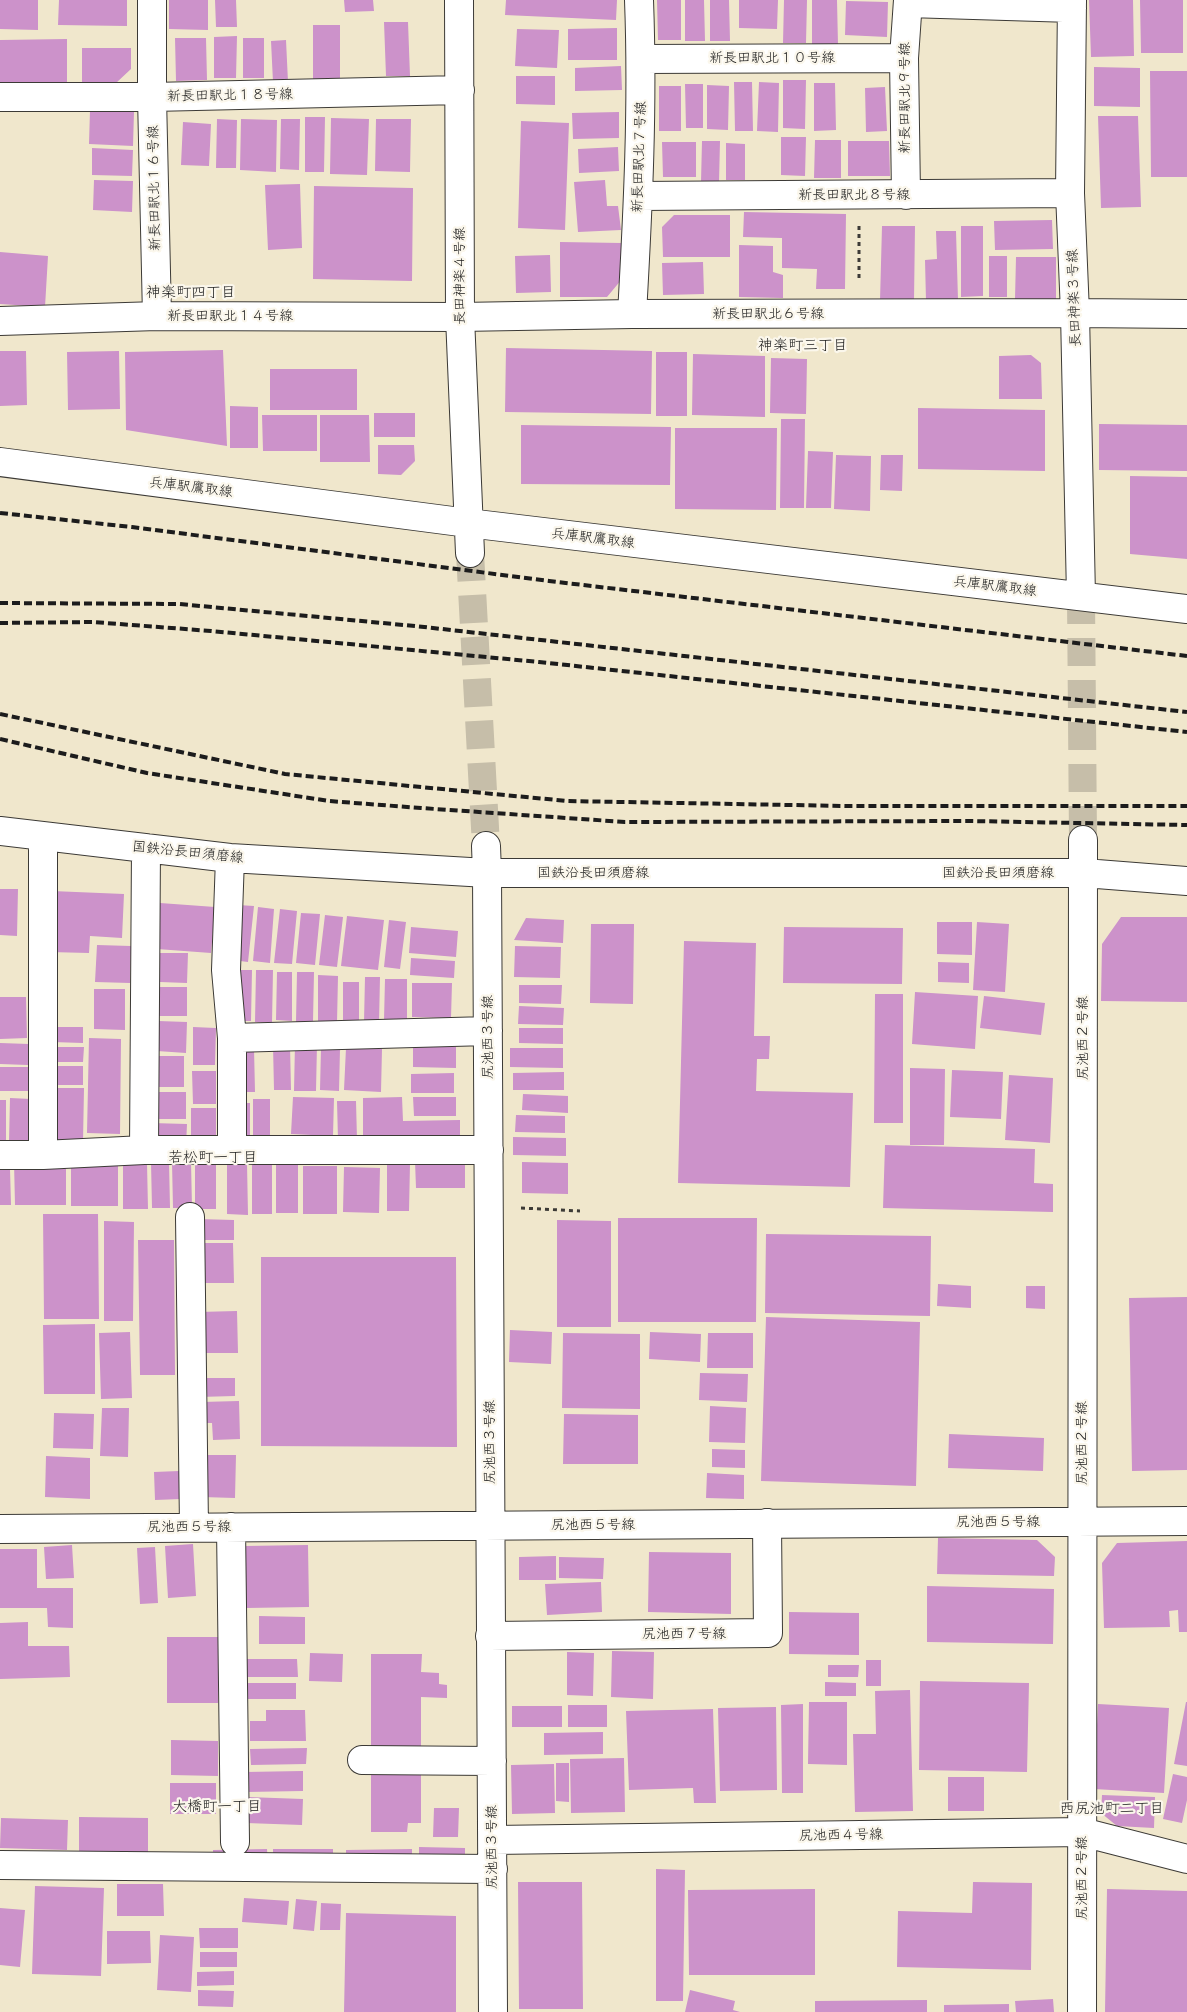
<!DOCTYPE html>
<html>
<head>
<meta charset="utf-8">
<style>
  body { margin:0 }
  canvas { display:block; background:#f0e7cc }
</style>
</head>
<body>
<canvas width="1187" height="2012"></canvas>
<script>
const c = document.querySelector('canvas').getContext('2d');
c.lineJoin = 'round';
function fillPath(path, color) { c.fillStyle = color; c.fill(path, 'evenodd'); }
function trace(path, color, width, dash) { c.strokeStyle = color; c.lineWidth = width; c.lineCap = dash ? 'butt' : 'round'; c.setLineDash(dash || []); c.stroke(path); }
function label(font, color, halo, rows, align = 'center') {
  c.font = font + ' Mali,"Klee One",sans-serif'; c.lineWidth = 4.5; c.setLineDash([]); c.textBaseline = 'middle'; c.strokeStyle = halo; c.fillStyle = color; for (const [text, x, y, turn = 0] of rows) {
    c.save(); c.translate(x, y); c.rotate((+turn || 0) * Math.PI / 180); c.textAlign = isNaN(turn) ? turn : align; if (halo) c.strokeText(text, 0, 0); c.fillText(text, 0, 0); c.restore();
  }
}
fillPath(new Path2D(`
  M0 0H38V30L0 29Z
  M59 0H127V26L58 25Z
  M169 0H208V30L169 29Z
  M215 0H236L237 27H216Z
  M344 0H373L374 11 345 12Z
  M506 0H617L616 20 505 15Z
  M657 0H681V40H658Z
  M685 0H704L705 41H685Z
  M710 0H729L730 41H710Z
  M739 0H778L777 29 739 28Z
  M784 0H807L806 43H783Z
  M812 0H837L838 45 812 46Z
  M1089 0H1133L1134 56 1091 57Z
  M1140 0H1183V53H1141Z
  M846 1 888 2 887 37 845 35Z
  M384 22H408L410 76H386Z
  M313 25H340V80L313 79Z
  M617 28V60H568V29Z
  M517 29 559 30 557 68 515 66Z
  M237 36 236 78H214V37Z
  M175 38H206L207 80 176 81Z
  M243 38H264V78H243Z
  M67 39V86H0V40Z
  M286 40 288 82H273L271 41Z
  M82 48H131V69L116 83H82Z
  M621 66 622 90 575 91V68Z
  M1094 67 1140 68V107L1094 106Z
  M1150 71H1187V177H1151Z
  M516 76H555V105L516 104Z
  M783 80H806L805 129 783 128Z
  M734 82H752L753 131H735Z
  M759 82 779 83 778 132 757 131Z
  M814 83H835L836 130 814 131Z
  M685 84H703V128H686Z
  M707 85 729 86 728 130 707 129Z
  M659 86H681V131H659Z
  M885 87 887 131 866 132 865 88Z
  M90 110 134 112 133 146 89 144Z
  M619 112V138L573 139 572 113Z
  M1098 116H1138L1141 207 1101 208Z
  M305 117H325L324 172H305Z
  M331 118 369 119 367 175 330 174Z
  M217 119 237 120 236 168H216Z
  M241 119 277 120 276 172 240 170Z
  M281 119H300L299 170 280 169Z
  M376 119H411L410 172 375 171Z
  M521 121 569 123 565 230 518 228Z
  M183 122 211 124 209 166 181 165Z
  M781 137H806L805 176 781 175Z
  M815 140H841V178H814Z
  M702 141H720L719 183 701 182Z
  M848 141H889L890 176H848Z
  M662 142H696V177H663Z
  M726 143 745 144V180H726Z
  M618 147 619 171 579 173 578 149Z
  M92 148 133 150 132 176 92 175Z
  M94 180 133 181 132 212 93 210Z
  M605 180 607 206H618L621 230 578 232 574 182Z
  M300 184 302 248 268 250 265 185Z
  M314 186 413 188 412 281 313 279Z
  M744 212 846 214 845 289H816L817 269 782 268V238L743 237Z
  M674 215H730V257H663L662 227Z
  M1052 220 1053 249 995 250 994 221Z
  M882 226H915L914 301H880Z
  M961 226H983V296L961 297Z
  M936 231H956L958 300 926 301 925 260 937 259Z
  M560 242 622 243V279L607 297H560Z
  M739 245 773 246V272L783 275V298L739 297Z
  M0 252 48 256 45 307 0 304Z
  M550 255 551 292 516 293 515 256Z
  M989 256H1007V297H989Z
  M1016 257H1056V299H1015Z
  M703 262 704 294 663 295 662 263Z
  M506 348 652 351 651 414 505 412Z
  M223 350 227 446 126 430 125 352Z
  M0 351H26L27 405 0 406Z
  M119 351 120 409 68 410 67 352Z
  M656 352H687V416H656Z
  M693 354 765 356V417L692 415Z
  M1031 355 1041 363 1042 399H999V356Z
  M771 358 807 359 806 414 770 413Z
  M270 369H357V410H270Z
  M230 406 258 407V448H230Z
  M918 408 1045 410V471L918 469Z
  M374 413H415V437H374Z
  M262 415H317V451H263Z
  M320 415H369L370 462H320Z
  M781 419H805L804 508H780Z
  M1099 424 1187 425V471L1099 470Z
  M521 425 671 427 670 485 521 484Z
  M675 428H777L776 510 675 509Z
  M378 445H414L415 461 401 475 378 474Z
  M808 451 833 452 831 508H806Z
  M836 455 871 456 870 511 834 509Z
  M881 455H903L902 491 880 490Z
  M1130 476 1187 477V559L1130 554Z
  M0 889H18L17 936 0 935Z
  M52 891 124 894 122 938 90 936 89 953 49 952Z
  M160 903 215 907 211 953 157 949Z
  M238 905 254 906 248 962 232 960Z
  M258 907 274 909 270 963 253 961Z
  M280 909 297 911 292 964 274 963Z
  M301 913 320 914 315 965 296 963Z
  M325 915 343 917 337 967 319 965Z
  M347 916 384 920 378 970 341 966Z
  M1121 917H1187V1002L1101 1001 1102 944Z
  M526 918 564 920 563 943 514 940Z
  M389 920 406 922 400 969 384 967Z
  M937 922H972V955L937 954Z
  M977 922 1009 924 1005 992 973 990Z
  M591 924H634L633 1004 590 1003Z
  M411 927 458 931 456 957 409 953Z
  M784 927 903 928 902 984 783 983Z
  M684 941 756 943 754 1036H770L769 1059H757L756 1091 853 1093 850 1187 678 1183Z
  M97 945 131 946 130 983 95 982Z
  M515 946 561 947 560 978 514 977Z
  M160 953H188L187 983 160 982Z
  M411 958 455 961 454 978 410 975Z
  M938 962 969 963V983L938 982Z
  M236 970H252L251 1021H235Z
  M256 970H273L272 1023 255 1022Z
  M277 972H292V1021L276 1020Z
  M297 972H314L313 1022H296Z
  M318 975 338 976 337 1023H318Z
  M365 977H380L379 1023 364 1022Z
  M385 979H407V1020H384Z
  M343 982H359V1020H343Z
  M412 983H452L451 1018 412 1017Z
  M519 985H562L561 1004 519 1003Z
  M159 987H187V1016H159Z
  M94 989H125V1030L94 1029Z
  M915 992 978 996 975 1049 912 1044Z
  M875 994H903V1123H874Z
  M984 996 1045 1003 1041 1035 980 1028Z
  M0 997H26L27 1038 0 1039Z
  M519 1006 564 1008 563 1025 518 1024Z
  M158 1021 187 1022 186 1053 157 1051Z
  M52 1027H83V1043L52 1042Z
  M193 1027 216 1028 215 1065H193Z
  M519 1028H563V1044L519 1043Z
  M89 1038 121 1039 120 1134 87 1133Z
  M0 1043 29 1044 28 1065 0 1064Z
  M295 1043 317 1044 316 1091H294Z
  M273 1045H290L291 1090H274Z
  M413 1046 456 1047V1068L413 1067Z
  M51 1047H84L83 1062H51Z
  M237 1048H254L255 1092H238Z
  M321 1048 340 1049 339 1091 320 1090Z
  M346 1048 382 1049 381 1092 344 1090Z
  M510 1048H563V1068L510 1067Z
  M159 1056H184V1087H159Z
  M52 1066H83V1085H51Z
  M0 1067H28V1091H0Z
  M910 1068 945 1069 944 1145H910Z
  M952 1070 1003 1072 1001 1119 950 1117Z
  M192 1071H216V1104H193Z
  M564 1072V1090H513V1073Z
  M454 1073V1093H411V1074Z
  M1009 1075 1053 1078 1050 1143 1005 1140Z
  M50 1088H84L83 1142 49 1141Z
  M156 1092H186V1119H156Z
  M523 1094 568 1096V1113L522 1110Z
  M293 1097 334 1098 333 1136 291 1134Z
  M402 1097 403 1121 460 1120V1142L363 1144V1098Z
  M413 1097H456V1116H414Z
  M10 1098 31 1099 29 1143 9 1142Z
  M253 1099H270V1144H253Z
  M0 1100H6V1142H0Z
  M337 1101H356L357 1140H338Z
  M237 1103H250V1141H237Z
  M191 1108H216V1143H191Z
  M516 1115 565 1116V1133L515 1132Z
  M151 1123 187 1124 186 1146 151 1145Z
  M513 1137 566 1138V1156L513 1155Z
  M885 1145 1035 1149 1034 1183 1053 1184V1212L883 1208Z
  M66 1161V1205H15L14 1162Z
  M169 1161 170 1208H152L151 1162Z
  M191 1161 192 1208H173L172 1162Z
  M216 1161V1209H195V1162Z
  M415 1161H465V1188H416Z
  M227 1162 247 1163 248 1215 227 1214Z
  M522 1162 568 1163V1194L522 1193Z
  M118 1163V1206H71V1164Z
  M123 1163H147L148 1209H123Z
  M252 1164H272V1214H252Z
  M276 1164 298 1165V1213H276Z
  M387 1164H410L409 1211H387Z
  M303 1166H337V1214H303Z
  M344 1167 380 1168 379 1213 343 1212Z
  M0 1169H10L11 1205H0Z
  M43 1214H98L99 1319H44Z
  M618 1218H757L756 1322H618Z
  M198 1219 234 1220V1240H198Z
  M557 1220 611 1221V1327H557Z
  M104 1221 134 1222 133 1321H104Z
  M766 1234 931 1236 930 1316 765 1313Z
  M138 1240H174L175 1375H140Z
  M198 1243H233L234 1283H198Z
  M261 1257H456L457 1447 261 1446Z
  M938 1284 971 1286V1308L937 1306Z
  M1026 1286H1045V1309L1026 1308Z
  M1187 1297V1470L1132 1471 1129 1298Z
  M237 1311 238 1353H199L198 1312Z
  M766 1317 920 1322 916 1486 761 1481Z
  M95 1324V1394H44L43 1325Z
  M510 1330 552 1332 551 1364 509 1362Z
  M130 1332 132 1398 101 1399 99 1333Z
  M650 1332 701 1334 700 1362 649 1359Z
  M563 1333 640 1334V1409L562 1408Z
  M708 1333H753V1368H707Z
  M700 1373 748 1374 747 1402 699 1400Z
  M198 1378H235V1396L198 1397Z
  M239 1401 240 1439 213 1440 212 1423H202L201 1402Z
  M710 1406 746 1408 745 1443 709 1442Z
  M102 1408H129L128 1457 100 1456Z
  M54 1413 94 1414 93 1449 53 1448Z
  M564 1414 638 1415V1464H563Z
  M949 1434 1044 1438 1043 1471 948 1468Z
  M712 1449 745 1450V1468L712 1467Z
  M202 1455H236L235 1498 202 1497Z
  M46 1456 90 1458V1499L45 1497Z
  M179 1471 181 1499 155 1500 154 1472Z
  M707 1473 744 1475V1499L706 1498Z
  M938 1538 1037 1540 1055 1557 1054 1576 937 1574Z
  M1187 1541V1632H1179L1178 1610 1169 1611 1170 1627 1104 1628 1102 1563 1117 1543Z
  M193 1544 196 1596 168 1598 165 1546Z
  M72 1545 74 1578 46 1579 44 1547Z
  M308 1545 309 1607 246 1608 245 1546Z
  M155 1547 158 1603 140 1604 137 1548Z
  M0 1549H37V1588H73V1628L48 1627 47 1608H0Z
  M649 1552 731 1553V1614L648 1612Z
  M556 1556V1580H519V1557Z
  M559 1557 604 1558 603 1579 559 1578Z
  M601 1582 602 1612 547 1615 545 1584Z
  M927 1586 1054 1589 1053 1644 927 1642Z
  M789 1612 859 1613V1655L789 1654Z
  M259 1616 305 1617V1644H259Z
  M28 1622V1646H69L70 1677 0 1679V1623Z
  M167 1637H218V1703H167Z
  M612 1651 654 1652 653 1699 611 1697Z
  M567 1652 594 1653 593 1696 567 1695Z
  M310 1653 343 1654 342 1682 309 1681Z
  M371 1654H422L421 1672 439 1673V1684L447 1685V1698L421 1697V1823H408L407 1832H371Z
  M243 1659H297L298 1677H244Z
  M866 1660H881V1686H866Z
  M828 1665H859L858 1677H828Z
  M920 1681 1029 1683 1027 1772 919 1770Z
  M825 1682 856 1683V1696H825Z
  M243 1683H296V1699H243Z
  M910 1690 913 1811 855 1812 853 1734H876L875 1691Z
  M809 1702H847V1765L808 1764Z
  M1186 1702H1187V1766L1174 1764Z
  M803 1704V1793H782L781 1705Z
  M1098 1704 1169 1708 1164 1793 1094 1789Z
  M568 1705H607V1727H568Z
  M512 1706H562V1727H512Z
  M776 1707 777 1790 720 1791 718 1708Z
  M713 1709 716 1803H694L693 1788 629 1790 626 1711Z
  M266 1710H305L306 1741H250V1721H266Z
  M603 1732V1754L544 1755V1733Z
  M171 1740 218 1741V1776L171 1775Z
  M307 1748 306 1764 251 1765 250 1749Z
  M624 1758 625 1812 571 1813 570 1759Z
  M556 1763H569V1802L556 1801Z
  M554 1764 555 1813 512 1814 511 1765Z
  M303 1771V1791L246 1792 245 1772Z
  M1173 1774 1187 1777V1800L1182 1823 1163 1819Z
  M948 1777H984V1811H948Z
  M170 1783H216V1814H170Z
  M1102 1795 1155 1797 1154 1828 1117 1826 1101 1813Z
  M247 1797 303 1799 302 1825 246 1823Z
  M434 1808H459L458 1837H433Z
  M79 1817 148 1818V1858H79Z
  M1 1818 68 1820 67 1850 0 1848Z
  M419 1847 465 1848V1864L419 1863Z
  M267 1849 268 1863 213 1864V1850Z
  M273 1849H333V1863H273Z
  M412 1849V1863L346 1864V1850Z
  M656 1869 685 1870 683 2001H656Z
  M518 1882H582L583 2009H519Z
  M973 1882 1032 1883 1031 1970 897 1967 898 1911 972 1913Z
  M117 1884H163L164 1916H117Z
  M35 1886 104 1888 101 1976 32 1974Z
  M815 1889V1975H689L688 1890Z
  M1107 1889 1187 1891V2012H1105Z
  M244 1898 289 1901 287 1925 242 1922Z
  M296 1899 317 1901 314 1931 293 1929Z
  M321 1903 341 1904 340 1930H320Z
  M0 1908 25 1910 20 1967 0 1965Z
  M346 1913 456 1916V2012H344Z
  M199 1928H238V1948H200Z
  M107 1931H150L151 1963 107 1964Z
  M160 1935 194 1937 191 1992 157 1990Z
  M200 1952H237V1967H200Z
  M234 1971V1985L197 1986V1972Z
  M198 1990 234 1991 233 2007 198 2006Z
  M690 1990 735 2001 733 2010 740 2012H685Z
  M1053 1999 1054 2012H1016L1015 2001Z
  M927 2000V2012H815V2001Z
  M1009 2004V2012H944V2005Z`), '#cc92ca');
trace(new Path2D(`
  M470 553 486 846
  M1081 596 1083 840`), '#c6bea9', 28, [28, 14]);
const minor = new Path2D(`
  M152 0V97L157 316
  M459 0 460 317 470 553
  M1072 0 1070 193 1075 313 1081 596
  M908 3 1072 8
  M641 59 904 58
  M0 97H152L460 90
  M906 195 904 58 908 0
  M638 196 1070 193
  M632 314C638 209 643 105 639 0
  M0 321 157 316 460 317 632 314 1075 313 1187 314
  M0 462 468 523 1187 609
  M0 831 230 858 487 873H1084L1187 881
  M486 846 487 873 493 2012
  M230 858 226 970 232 1038V1150
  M232 1038 488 1031
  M144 1150 146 848
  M0 1155H43L144 1150H489
  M43 1155V836
  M190 1217 194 1527
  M231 1527 235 1842
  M0 1529 1187 1521
  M490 1636 768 1633 767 1523
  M362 1760 492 1761
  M493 1840 1082 1832 1187 1859
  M0 1865 493 1869
  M1082 2012 1083 840`);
trace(minor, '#3c3a36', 30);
trace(new Path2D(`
  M859 226V282
  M521 1208 580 1211`), '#3c3a36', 3, [4, 4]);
trace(minor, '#fff', 28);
trace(new Path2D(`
  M0 513 132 527 549 581 1187 656
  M0 603 179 604 415 626 1187 712
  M0 623 93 622 211 631 539 662 1187 732
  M0 714 285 774 567 801 847 806H1187
  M0 739 147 773 329 801 421 808 625 822 970 821 1187 825`), '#1c1c1c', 4, [8, 4]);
label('14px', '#1c1c1c', '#fbf7ec', [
  ["新長田駅北１０号線",772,58],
  ["新長田駅北１８号線",230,95,-1],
  ["新長田駅北９号線",905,98,-90],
  ["新長田駅北７号線",639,157,-88],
  ["新長田駅北１６号線",154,188,-91],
  ["新長田駅北８号線",854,195],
  ["長田神楽４号線",460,276,-90],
  ["長田神楽３号線",1074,298,-92],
  ["新長田駅北６号線",768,314],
  ["新長田駅北１４号線",230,316],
  ["兵庫駅鷹取線",191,487,7],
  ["兵庫駅鷹取線",593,538,7],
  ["兵庫駅鷹取線",995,586,7],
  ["国鉄沿長田須磨線",188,852,6],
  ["国鉄沿長田須磨線",593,873],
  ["国鉄沿長田須磨線",998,873],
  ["尻池西３号線",488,1037,-90],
  ["尻池西２号線",1083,1038,-90],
  ["尻池西３号線",490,1442,-90],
  ["尻池西２号線",1082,1443,-90],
  ["尻池西５号線",998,1522],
  ["尻池西５号線",593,1525],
  ["尻池西５号線",189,1527],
  ["尻池西７号線",684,1634],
  ["尻池西４号線",841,1835,-1],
  ["尻池西３号線",492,1847,-90],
  ["尻池西２号線",1082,1878,-90]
]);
label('15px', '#1c1c1c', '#fbf7ec', [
  ["神楽町四丁目",191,292],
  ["神楽町三丁目",803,345],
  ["若松町一丁目",213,1157],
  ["大橋町一丁目",217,1806],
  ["西尻池町二丁目",1112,1808]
]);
</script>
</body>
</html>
